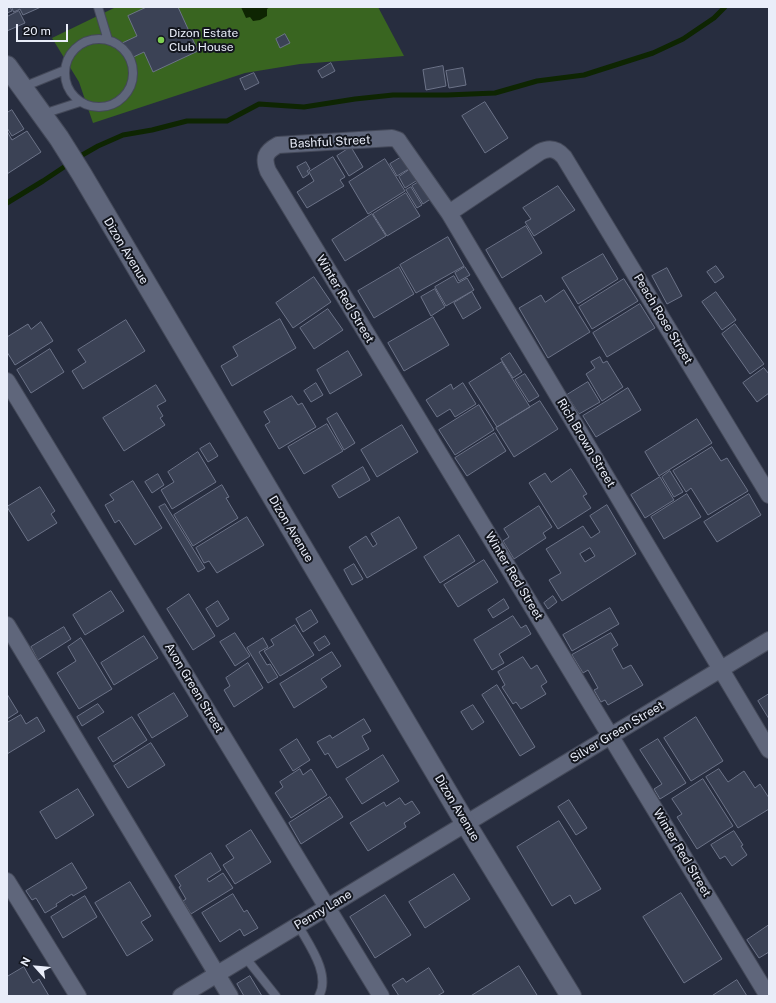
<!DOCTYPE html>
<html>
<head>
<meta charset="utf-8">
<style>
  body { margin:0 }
  #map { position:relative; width:776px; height:1003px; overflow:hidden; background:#272d3f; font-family:"Public Sans",sans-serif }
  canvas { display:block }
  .frame { position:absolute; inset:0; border:8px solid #e9edf9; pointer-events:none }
  .north { position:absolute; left:16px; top:947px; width:40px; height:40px; -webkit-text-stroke:3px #13161e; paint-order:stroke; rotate:297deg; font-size:11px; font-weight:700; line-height:16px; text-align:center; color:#e9edf9 }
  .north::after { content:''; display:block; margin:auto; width:14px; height:18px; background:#e9edf9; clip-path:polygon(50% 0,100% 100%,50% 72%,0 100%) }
  .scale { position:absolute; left:16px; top:24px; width:52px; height:18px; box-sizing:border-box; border:2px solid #e9edf9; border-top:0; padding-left:5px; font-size:12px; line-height:14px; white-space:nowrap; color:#e9edf9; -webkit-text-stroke:3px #13161e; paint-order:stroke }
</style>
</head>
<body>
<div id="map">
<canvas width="776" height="1003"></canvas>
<div class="frame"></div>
<div class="north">N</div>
<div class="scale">20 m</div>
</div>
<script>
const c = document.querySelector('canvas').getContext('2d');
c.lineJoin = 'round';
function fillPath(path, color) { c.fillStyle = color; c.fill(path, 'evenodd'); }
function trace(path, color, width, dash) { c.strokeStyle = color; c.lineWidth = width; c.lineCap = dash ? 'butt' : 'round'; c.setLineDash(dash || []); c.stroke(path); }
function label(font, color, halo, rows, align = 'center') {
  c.font = font + ' "Public Sans",sans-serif'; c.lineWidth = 4; c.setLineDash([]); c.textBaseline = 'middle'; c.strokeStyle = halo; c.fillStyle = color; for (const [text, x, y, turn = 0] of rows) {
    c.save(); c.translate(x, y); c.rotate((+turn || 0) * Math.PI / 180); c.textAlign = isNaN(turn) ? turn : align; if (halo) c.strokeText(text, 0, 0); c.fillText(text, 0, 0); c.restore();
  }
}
fillPath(new Path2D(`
  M116 7H378L404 56 300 64 245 73 93 123 79 82 52 38Z`), '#396520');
fillPath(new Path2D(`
  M241 7H270L267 9V16L260 20 253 21 250 17 246 18Z`), '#0e2502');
trace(new Path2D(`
  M77 158 98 146 123 135 152 130 187 121H227L259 104 304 107 355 99 393 95H447L495 93 537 81 584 75 653 53 683 39 714 18 725 7
  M7 203 43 181 70 163`), '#0e2502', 5);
const building = new Path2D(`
  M7 7H10L12 11 7 13Z
  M12 7H41L23 15 20 9 14 12Z
  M147 7H178L198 51 153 72 144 52 127 60 120 44 137 36 128 16Z
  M19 11 25 23 7 31V17Z
  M285 34 290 43 280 48 276 39Z
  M331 63 335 71 322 78 318 71Z
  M443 66 446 86 426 90 423 70Z
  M463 68 466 85 449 88 446 71Z
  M254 73 259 83 245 90 240 79Z
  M485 102 508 138 485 153 462 116Z
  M12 110 24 129 12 136 7 128V113Z
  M7 131 12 140 27 131 41 152 7 174Z
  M351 147 363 167 349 176 337 156Z
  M405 155 412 167 397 176 390 164Z
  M333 157 345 177 340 180 344 186 307 208 297 192 314 181 309 172Z
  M385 159 405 191 368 214 349 182Z
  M306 162 310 169 307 171 309 174 303 178 297 167Z
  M412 168 419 179 405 188 399 177Z
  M422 180 432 198 423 204 412 186Z
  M558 186 575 210 534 236 525 222 531 219 523 208Z
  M411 187 422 205 417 208 406 190Z
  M406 193 420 216 387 236 373 214Z
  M372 214 386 236 345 261 332 240Z
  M526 226 542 253 502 278 486 250Z
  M448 237 464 266 416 293 400 265Z
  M603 254 618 279 578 304 562 278Z
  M716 266 724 277 715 283 707 272Z
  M399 267 414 294 374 318 358 291Z
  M465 267 470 275 459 281 455 273Z
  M667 268 682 296 667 304 652 276Z
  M454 276 458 283 467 278 474 290 446 306 435 287Z
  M314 277 331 302 293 328 276 303Z
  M624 279 638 301 592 329 579 307Z
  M435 289 445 307 431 316 421 297Z
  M564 290 590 332 548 358 519 308 541 295 545 302Z
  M472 292 481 308 463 319 454 303Z
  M716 292 736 320 722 330 702 302Z
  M640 304 655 328 607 357 593 333Z
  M328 309 343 330 314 349 300 328Z
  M433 317 449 345 404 371 388 343Z
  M280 319 296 348 232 386 221 366 238 356 233 347Z
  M126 320 145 351 83 389 72 371 86 362 78 350Z
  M41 322 53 341 15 365 7 352V337L28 324 31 329Z
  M735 324 764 364 750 374 722 334Z
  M50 349 64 372 31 393 17 370Z
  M348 351 362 375 330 394 317 370Z
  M510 353 522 372 513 378 501 359Z
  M600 357 603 363 607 361 623 387 602 401 586 374 595 368 591 362Z
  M502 362 530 407 497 427 469 383Z
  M764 368 769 374V393L757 402 743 383Z
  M525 374 539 396 529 402 515 380Z
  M588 382 600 402 579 414 567 395Z
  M316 383 323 395 311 402 304 391Z
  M463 383 476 404 455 417 450 409 437 417 426 400 451 384 453 389Z
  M156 385 166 401 157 406 163 416 160 418 165 425 124 451 103 418Z
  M628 388 641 410 596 437 583 416Z
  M292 396 298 405 302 403 316 427 279 449 265 425 270 422 264 412Z
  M540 401 558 429 514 457 496 428Z
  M479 405 494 430 455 455 439 430Z
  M337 413 355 443 344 450 327 419Z
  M697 419 712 443 659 476 645 452Z
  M327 424 343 451 304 474 288 447Z
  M402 425 418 452 377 477 361 450Z
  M495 433 506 451 467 476 455 458Z
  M210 443 218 456 208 462 200 449Z
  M712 447 721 461 727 458 748 491 708 515 691 488 686 492 673 471Z
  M198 452 216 482 172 509 161 490 174 482 168 472Z
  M363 467 370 480 339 498 332 486Z
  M571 469 587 494 583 496 591 508 558 529 529 483 545 473 551 482Z
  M670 471 683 492 674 497 662 477Z
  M158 474 164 485 152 493 145 482Z
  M660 477 674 500 645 518 631 495Z
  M133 481 162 528 135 545 119 520 115 523 105 505 114 500 110 495Z
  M222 485 229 497 226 498 238 518 193 546 174 515Z
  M40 487 55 511 51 514 57 523 28 541 7 507Z
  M687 494 701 517 664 539 651 517Z
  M749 494 761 515 717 542 704 522Z
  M165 504 205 568 198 572 159 507Z
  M607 505 636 554 562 601 549 580 561 573 546 549 583 526 591 538 600 532 590 516ZM590 548 595 556 585 562 580 554Z
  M539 506 552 527 543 533 546 538 514 559 503 541 509 537 504 529Z
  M247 517 264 545 217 573 209 561 204 563 196 548Z
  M399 517 417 548 367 578 349 547 366 536 373 547 377 544 371 534Z
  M459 535 475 561 440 583 424 557Z
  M484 560 498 582 458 607 444 585Z
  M354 564 363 579 352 585 344 570Z
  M111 591 124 611 85 635 73 615Z
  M189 594 215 636 193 650 167 609Z
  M553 596 557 602 548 609 544 603Z
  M504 599 509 608 493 618 488 610Z
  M218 601 229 619 217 627 206 609Z
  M610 608 619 624 572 651 563 635Z
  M311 610 318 622 303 632 296 619Z
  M513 616 521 628 526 625 531 634 499 654 504 663 492 670 474 640Z
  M295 625 314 655 280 676 264 651 274 645 271 640Z
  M64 627 71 639 38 660 31 647Z
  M235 633 250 656 235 666 220 642Z
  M611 633 618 645 612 649 623 669 631 665 643 685 608 705 605 700 601 702 594 690 598 688 588 670 583 673 572 655Z
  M144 636 158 658 114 685 101 663Z
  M325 636 330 644 319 651 314 643Z
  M81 638 112 689 79 709 57 673 76 661 68 647Z
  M263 638 268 647 259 652 267 665 270 664 278 677 268 683 247 648Z
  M332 652 341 666 321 679 327 687 294 708 280 684Z
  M523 657 531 669 537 665 547 682 541 686 546 694 521 709 516 702 513 704 502 687 505 685 498 672Z
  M248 663 263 688 234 707 224 690 230 686 226 678Z
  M497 685 535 747 520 756 482 695Z
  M174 693 188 716 152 738 138 715Z
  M7 694 18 712 7 719Z
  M769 694V719L758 701Z
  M98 704 104 712 82 726 77 717Z
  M473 705 484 722 472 730 461 712Z
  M21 715 26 724 37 717 45 731 7 754V723Z
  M132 717 147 740 113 762 98 738Z
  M696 717 723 761 691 781 664 738Z
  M364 719 371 731 362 736 369 749 337 768 328 753 325 755 317 742 330 735 332 738Z
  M297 739 310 760 293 771 280 750Z
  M658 739 686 783 660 799 654 789 662 784 640 750Z
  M151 743 165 765 128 788 114 766Z
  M383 755 399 781 362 804 346 779Z
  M300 769 303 775 311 769 327 795 291 818 275 793 283 787 280 782Z
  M719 769 728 782 744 771 755 788 760 784 769 798V809L738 828 706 777Z
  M703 779 733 826 697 849 677 817 682 814 672 799Z
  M78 789 94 815 56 839 40 812Z
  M330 797 343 817 301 844 289 823Z
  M400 798 405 805 412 801 420 813 404 823 406 827 368 851 350 823 384 802 386 806Z
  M569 800 587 828 576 835 558 807Z
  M559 821 601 889 575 904 570 895 552 906 517 847Z
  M251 830 271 862 235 884 223 865 234 858 226 846Z
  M734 831 743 845 741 846 747 855 732 866 725 856 720 859 711 845Z
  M211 853 221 870 207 879 209 882 223 873 233 888 191 914 183 901 186 899 179 887 181 886 175 876Z
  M72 863 87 888 73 896 72 894 56 904 57 906 45 913 36 898 32 900 26 891Z
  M454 874 470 899 425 928 409 902Z
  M130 882 151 916 141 922 153 940 127 956 95 903Z
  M681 893 722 959 684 983 643 917Z
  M233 894 244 912 247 910 258 928 244 936 240 929 220 942 202 913Z
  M385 895 411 935 375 958 350 917Z
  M85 896 97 917 63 938 51 917Z
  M769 925V952L759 958 747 940Z
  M519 966 537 995 535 996H471Z
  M24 967 33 983 39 979 49 996H7V977Z
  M429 968 444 992 437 996H399L392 985 403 978 406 982Z
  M250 976 262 996H244L237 984Z
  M737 980 747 996H712Z`);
fillPath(building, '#3b4255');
trace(building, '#6c7388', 1);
const service = new Path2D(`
  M98 7 108 40
  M65 73a34 34 0 1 1 68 0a34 34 0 1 1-68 0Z
  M23 87 65 70
  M43 114 80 102
  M298 925C309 945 331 974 319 996
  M245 957 276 996`);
const minor = new Path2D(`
  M449 213 540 152C550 147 557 149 564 157L769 495
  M7 381 381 996
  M7 625 230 996
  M7 881 78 996
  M181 996 769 640
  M768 996 268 171C263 158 265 152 278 145L392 138 398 140 400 143 449 213 769 750`);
const tertiary = new Path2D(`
  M7 66 59 138 81 173 466 824 571 996`);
trace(service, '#444959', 10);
trace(minor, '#444959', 18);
trace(tertiary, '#444959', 22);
trace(service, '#5f667b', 8);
trace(minor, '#5f667b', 16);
trace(tertiary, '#5f667b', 20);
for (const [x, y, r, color] of [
  [161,40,4,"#7fd052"]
]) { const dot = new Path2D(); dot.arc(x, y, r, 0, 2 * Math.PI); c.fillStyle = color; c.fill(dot); trace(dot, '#13161e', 1.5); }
label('12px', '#e9edf9', '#13161e', [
  ["Dizon Estate",169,33],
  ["Club House",169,47]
], 'left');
label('12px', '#e9edf9', '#13161e', [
  ["Bashful Street",330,142,-3],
  ["Dizon Avenue",126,251,59],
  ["Winter Red Street",345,299,59],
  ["Peach Rose Street",663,319,59],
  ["Rich Brown Street",586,443,59],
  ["Dizon Avenue",291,529,59],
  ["Winter Red Street",514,576,59],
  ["Avon Green Street",194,688,59],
  ["Silver Green Street",617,732,-31],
  ["Dizon Avenue",457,808,59],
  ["Winter Red Street",682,853,59],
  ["Penny Lane",323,910,-31]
]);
</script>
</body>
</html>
